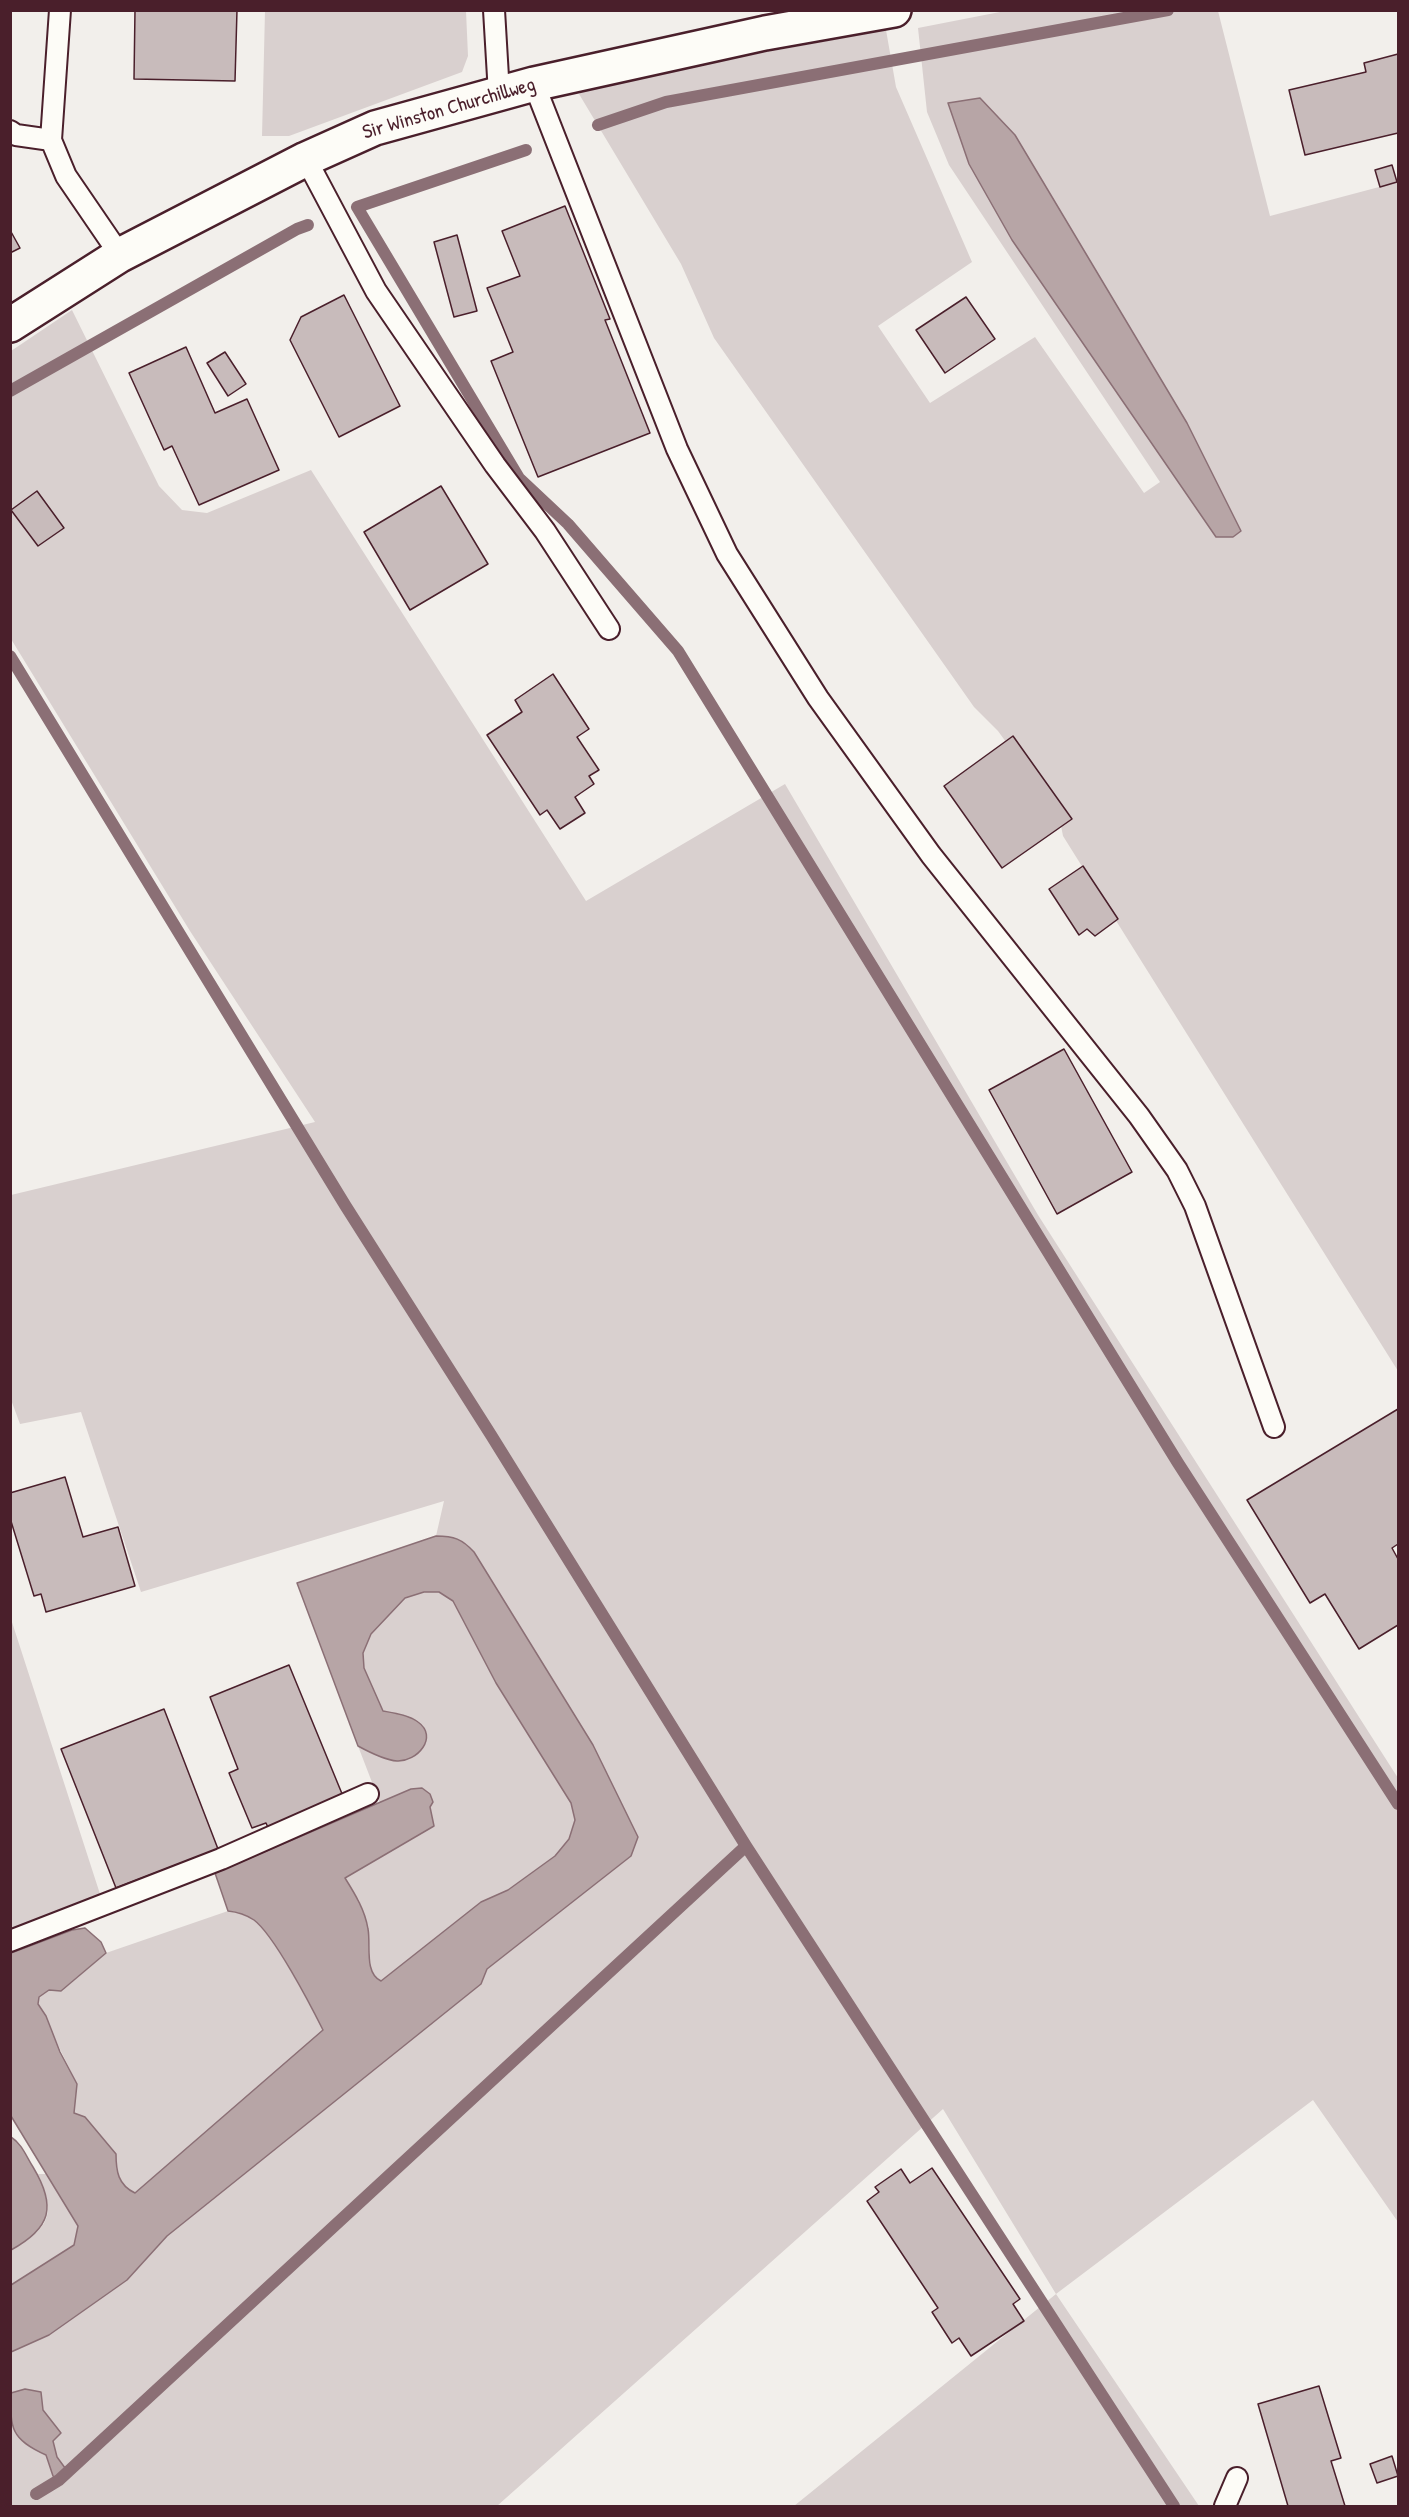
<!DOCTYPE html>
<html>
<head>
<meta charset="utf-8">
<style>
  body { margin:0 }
  #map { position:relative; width:1409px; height:2517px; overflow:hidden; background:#f2efeb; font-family:"Patrick Hand",sans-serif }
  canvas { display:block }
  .frame { position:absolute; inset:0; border:12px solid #4a1f2b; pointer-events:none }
</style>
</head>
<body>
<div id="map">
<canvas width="1409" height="2517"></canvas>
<div class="frame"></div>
</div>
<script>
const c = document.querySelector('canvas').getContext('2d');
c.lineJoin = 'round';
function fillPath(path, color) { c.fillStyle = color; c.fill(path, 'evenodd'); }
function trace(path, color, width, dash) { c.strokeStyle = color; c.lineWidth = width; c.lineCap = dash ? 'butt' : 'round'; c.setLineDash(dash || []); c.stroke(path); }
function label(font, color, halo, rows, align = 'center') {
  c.font = font + ' "Patrick Hand",sans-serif'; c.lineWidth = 5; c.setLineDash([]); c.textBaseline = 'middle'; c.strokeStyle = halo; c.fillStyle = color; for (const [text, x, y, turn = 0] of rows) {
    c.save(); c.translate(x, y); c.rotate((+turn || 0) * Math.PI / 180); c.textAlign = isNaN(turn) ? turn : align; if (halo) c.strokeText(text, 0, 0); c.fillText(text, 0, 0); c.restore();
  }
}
fillPath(new Path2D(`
  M265 11H466L468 56 462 72 289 136H262Z
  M1005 11H1218L1270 216 1398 182V1371L1063 836 1059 815 998 731 974 707 714 338 681 264 579 94 594 84 886 30 896 87 972 262 878 326 930 403 1035 337 1144 493 1160 482 949 165 927 112 918 28Z
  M72 310 159 486 182 510 207 513 311 470 586 901 785 784 1038 1215 1398 1778V2222L1313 2100 1056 2294 1199 2506H794L1056 2294 943 2109 497 2506H11V2352L49 2335 127 2280 167 2236 481 1984 487 1969 631 1856 593 1745 474 1552C462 1539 454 1536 436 1536L444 1501 141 1592 81 1412 20 1424 10 1397 11 1195 315 1122 190 931 11 639V351Z
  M424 1592H439L453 1601 496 1683 571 1803 575 1820 569 1839 555 1856 508 1890 481 1902 381 1981 375 1978 371 1972 368 1928 359 1900 344 1878 434 1826 411 1789 380 1803 358 1746 373 1754 419 1722 399 1714 383 1711C376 1695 360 1671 363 1653 366 1637 392 1604 406 1598 412 1595 418 1594 424 1592Z
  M10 1616 100 1894 11 1930H10Z
  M228 1911C238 1912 245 1914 254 1920 275 1936 308 2003 324 2030L135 2193C118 2185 116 2171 116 2154L74 2113 77 2084 38 2004 39 1997 48 1990 69 1985 106 1953Z
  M38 2174H46L78 2226 74 2245 11 2285V2250C49 2228 57 2216 38 2174Z`), '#d9d0cf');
const water = new Path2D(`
  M980 98 1015 135 1187 423 1241 531 1233 537H1216L1012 240 969 164 948 103Z
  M436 1536C454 1536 462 1539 474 1552L593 1745 638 1837 631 1856 487 1969 481 1984 167 2236 127 2280 49 2335 11 2352V2285L74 2245 78 2226 11 2116V1953L72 1930 85 1928 101 1942 106 1953 61 1991 49 1990 39 1997 38 2004 46 2016 60 2052 77 2084 74 2113 85 2117 116 2154C116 2171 118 2185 135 2193L323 2030C310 2004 274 1935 254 1920 245 1914 238 1912 228 1911L215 1873 411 1789 422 1788 430 1794 433 1802 430 1807 434 1826 345 1878C355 1894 365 1910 368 1929 371 1945 364 1973 381 1981L481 1902 508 1890 555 1856 569 1839 575 1820 571 1803 496 1683 453 1601 439 1592H424L405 1598 371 1634 363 1653 364 1668 383 1711C394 1713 409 1715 418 1722 439 1737 417 1762 397 1761 384 1760 369 1752 358 1746L297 1583Z
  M11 2137C22 2144 26 2156 33 2167 57 2207 51 2228 11 2250Z
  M25 2389 41 2392 43 2410 61 2433 53 2441 57 2457 68 2472 59 2480 53 2476 46 2455C11 2439 10 2429 11 2393Z`);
fillPath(water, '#b7a5a6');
trace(water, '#8b6f75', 1.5);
trace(new Path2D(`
  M598 125 666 102 1168 10
  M526 150 357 207 519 478 568 524 678 651 1178 1463 1398 1804
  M10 391 297 229 308 225
  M10 656 345 1205 491 1435 746 1846 1174 2506
  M36 2494 59 2480 746 1846`), '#8b6f75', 12);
const building = new Path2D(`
  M135 10H237L235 81 134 79Z
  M1398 54V133L1305 155 1289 90 1366 72 1364 63Z
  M1392 165 1397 182 1380 187 1375 170Z
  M565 206 610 319 605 320 650 433 538 477 491 361 513 352 487 288 520 276 502 231Z
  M10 230 20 248 10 253Z
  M457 235 477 311 454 317 434 242Z
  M344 295 400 406 339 437 290 340 301 317Z
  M966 297 995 339 945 373 916 330Z
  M186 347 215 413 247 399 279 470 199 505 172 446 164 450 129 373Z
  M225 352 246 384 228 396 207 363Z
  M441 486 488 564 410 610 364 532Z
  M37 491 64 528 38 546 11 510Z
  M553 674 589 729 577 737 599 770 589 776 594 784 575 797 585 813 560 829 547 810 540 815 487 735 522 712 515 700Z
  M1013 736 1072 819 1002 868 944 786Z
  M1083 866 1118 919 1095 936 1087 929 1079 935 1049 889Z
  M1064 1049 1132 1172 1057 1214 989 1090Z
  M1398 1409V1544L1392 1548 1398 1559V1625L1359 1649 1325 1594 1310 1603 1247 1500Z
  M65 1477 83 1537 118 1527 135 1586 46 1612 41 1594 34 1596 10 1518V1493Z
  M289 1665 345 1801 270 1832 266 1823 252 1828 229 1773 238 1769 210 1697Z
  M164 1709 218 1849 116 1888 61 1749Z
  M932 2168 1020 2299 1013 2304 1024 2321 971 2356 959 2338 952 2343 932 2312 938 2308 867 2201 879 2192 875 2187 901 2169 910 2183Z
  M1319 2386 1341 2458 1331 2461 1345 2506H1288L1258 2404Z
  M1392 2456 1398 2476 1377 2483 1370 2464Z`);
fillPath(building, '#c8bbbb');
trace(building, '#4a1f2b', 1.5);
const lane = new Path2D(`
  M60 10 51 140 66 176 120 255
  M494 10 499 94
  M534 84 677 449 727 554 818 698 931 855 1139 1116 1177 1170 1195 1206 1274 1427
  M10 131 16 135 51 140
  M306 159 376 291 495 465 545 531 609 629
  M10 1941 221 1859 368 1794
  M1225 2506 1237 2478`);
const secondary = new Path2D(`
  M10 325 120 255 306 159 375 128 534 84 765 33 894 10`);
trace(lane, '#4a1f2b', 24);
trace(secondary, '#4a1f2b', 38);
trace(lane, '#fdfcf7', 20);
trace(secondary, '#fdfcf7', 33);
label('20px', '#4a1f2b', '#fdfcf7', [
  ["Sir Winston Churchillweg",449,109,-16]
]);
</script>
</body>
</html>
